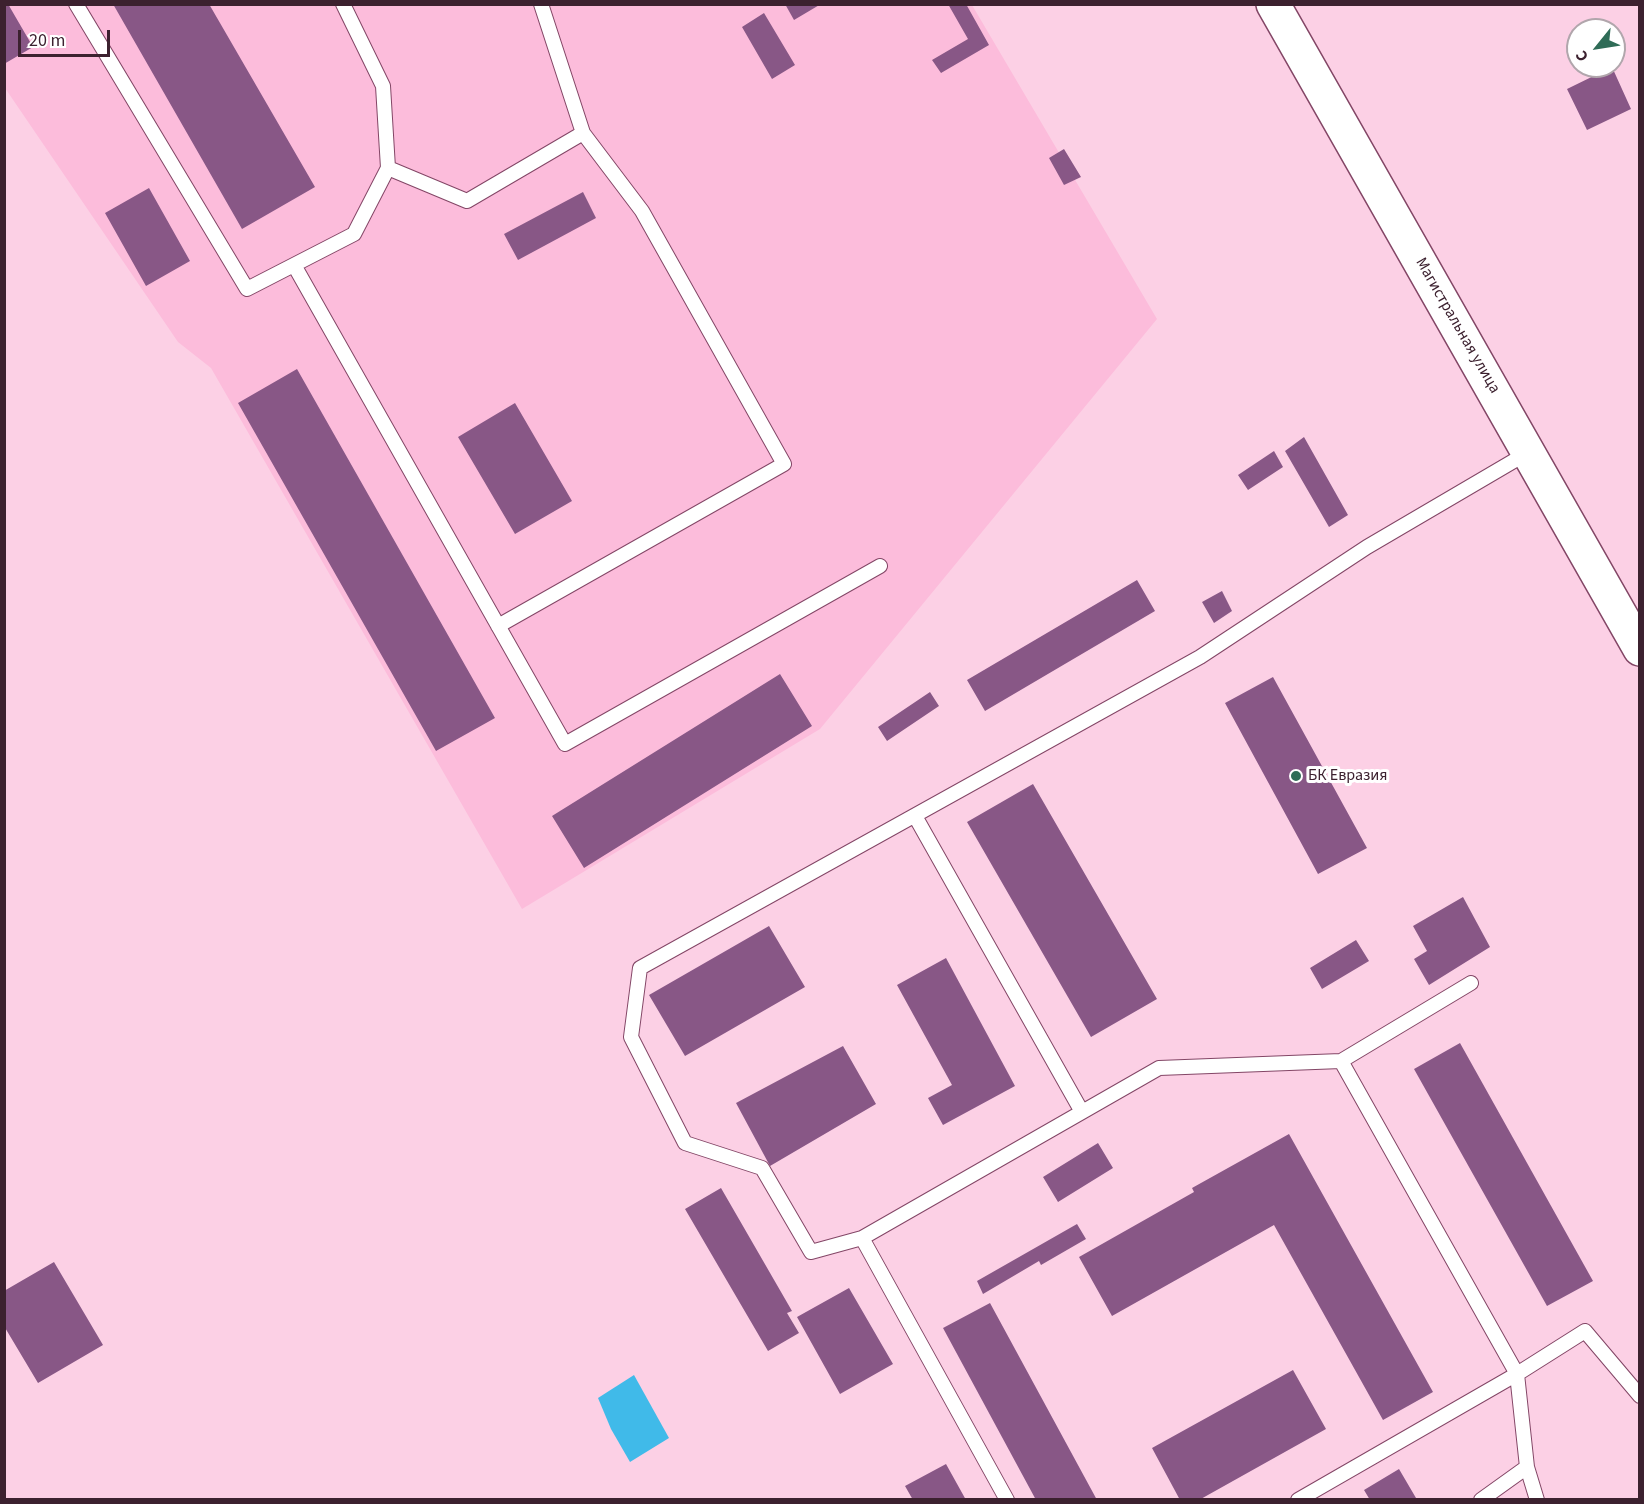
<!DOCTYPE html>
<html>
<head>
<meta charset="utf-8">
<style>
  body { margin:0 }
  #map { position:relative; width:1644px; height:1504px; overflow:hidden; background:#fcd0e5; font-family:"Source Sans 3",sans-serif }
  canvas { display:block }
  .frame { position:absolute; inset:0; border:6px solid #3c212f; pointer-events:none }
  .north { position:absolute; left:1566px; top:18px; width:60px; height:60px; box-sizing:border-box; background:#fff; border:2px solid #b1a6ac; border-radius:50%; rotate:240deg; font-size:16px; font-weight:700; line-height:24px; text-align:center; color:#3c212f }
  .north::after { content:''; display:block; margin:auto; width:21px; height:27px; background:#2f6c57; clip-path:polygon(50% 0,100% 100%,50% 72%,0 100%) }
  .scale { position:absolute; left:18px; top:30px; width:92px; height:27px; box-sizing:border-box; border:3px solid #3c212f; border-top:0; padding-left:8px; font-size:18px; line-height:21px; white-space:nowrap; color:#3c212f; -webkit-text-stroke:4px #fff; paint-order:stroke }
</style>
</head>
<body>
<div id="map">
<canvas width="1644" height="1504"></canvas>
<div class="frame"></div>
<div class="north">С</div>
<div class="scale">20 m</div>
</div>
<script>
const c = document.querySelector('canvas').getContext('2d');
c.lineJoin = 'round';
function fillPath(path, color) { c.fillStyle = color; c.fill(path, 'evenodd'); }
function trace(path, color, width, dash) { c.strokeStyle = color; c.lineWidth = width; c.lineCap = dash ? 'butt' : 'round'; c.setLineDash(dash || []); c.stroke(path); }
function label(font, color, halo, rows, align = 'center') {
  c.font = font + ' "Source Sans 3",sans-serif'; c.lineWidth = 6; c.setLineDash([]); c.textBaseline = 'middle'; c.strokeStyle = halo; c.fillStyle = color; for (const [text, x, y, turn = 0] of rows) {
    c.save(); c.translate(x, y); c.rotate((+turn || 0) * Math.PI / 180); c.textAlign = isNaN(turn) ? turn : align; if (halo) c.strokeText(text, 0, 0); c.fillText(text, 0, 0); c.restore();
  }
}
fillPath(new Path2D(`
  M4 5H972L1157 319 820 729 522 909 211 368 178 342 5 88Z`), '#fcbcdb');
fillPath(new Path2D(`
  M634 1375 669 1438 630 1462 611 1429 598 1398Z`), '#40bae9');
fillPath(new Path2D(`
  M4 4H8L33 47 4 64Z
  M113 4H209L315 187 242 229Z
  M785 4H821L794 20Z
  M948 4H966L989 45 941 73 932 60 968 39Z
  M764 13 795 65 772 79 742 27Z
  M1612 67 1631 109 1587 130 1567 89Z
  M1064 149 1081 177 1064 185 1049 158Z
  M149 188 190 261 146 286 105 213Z
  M583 192 596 218 518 260 504 234Z
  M297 369 495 718 436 751 238 403Z
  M515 403 572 501 515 534 458 437Z
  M1304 437 1348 515 1329 527 1285 451Z
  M1274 451 1283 467 1248 490 1238 475Z
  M1137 580 1155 611 985 711 967 680Z
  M1222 591 1232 611 1214 623 1202 602Z
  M780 674 812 726 584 868 552 816Z
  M1273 677 1367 848 1318 874 1225 703Z
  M930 692 939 706 887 741 878 727Z
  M1033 784 1157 999 1091 1037 967 822Z
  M1463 897 1490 947 1429 985 1414 959 1427 951 1413 926Z
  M769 926 805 987 685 1056 649 995Z
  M1356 940 1369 961 1322 989 1310 968Z
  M946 958 1015 1086 943 1125 928 1098 952 1085 897 985Z
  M1460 1043 1593 1281 1547 1306 1414 1069Z
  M843 1046 876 1104 770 1166 736 1103Z
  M1289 1134 1433 1392 1383 1420 1274 1225 1112 1316 1079 1257 1194 1192 1192 1188Z
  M1098 1143 1113 1168 1058 1202 1043 1177Z
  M721 1188 792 1311 787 1313 799 1333 768 1351 685 1209Z
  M1077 1224 1086 1239 1041 1265 1039 1261 983 1294 977 1281Z
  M54 1262 103 1345 38 1383 4 1326V1291Z
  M849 1288 893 1364 840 1394 797 1317Z
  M990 1303 1097 1500H1036L943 1328Z
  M1293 1370 1326 1429 1199 1500H1180L1152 1448Z
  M946 1464 966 1500H913L905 1486Z
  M1399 1469 1416 1498 1370 1500 1364 1490Z`), '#885786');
const lane = new Path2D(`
  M76 4 247 289 354 234 388 168 383 86 343 4
  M388 168 467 201 583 133
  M294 265 565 744 880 566
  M498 626 784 464 642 211 583 133 541 4
  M915 816 1082 1112
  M1471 983 1341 1061 1159 1068 862 1238 811 1252 762 1168 685 1143 631 1037 640 968 1200 657 1367 547 1529 452
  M1341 1061 1517 1374 1527 1467 1537 1500
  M862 1238 1007 1500
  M1298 1500 1517 1374 1585 1331 1640 1396
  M1481 1500 1527 1467`);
const secondary = new Path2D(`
  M1273 4 1640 649`);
trace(lane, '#834666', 16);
trace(secondary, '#834666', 36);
trace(lane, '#fff', 14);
trace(secondary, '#fff', 33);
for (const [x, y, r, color] of [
  [1296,776,6,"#2f6c57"]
]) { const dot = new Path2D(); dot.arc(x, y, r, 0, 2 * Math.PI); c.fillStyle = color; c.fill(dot); trace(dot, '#fff', 2); }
label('16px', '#3c212f', '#fff', [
  ["Магистральная улица",1457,326,60]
]);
label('16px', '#3c212f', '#fff', [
  ["БК Евразия",1308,776]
], 'left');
</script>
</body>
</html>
